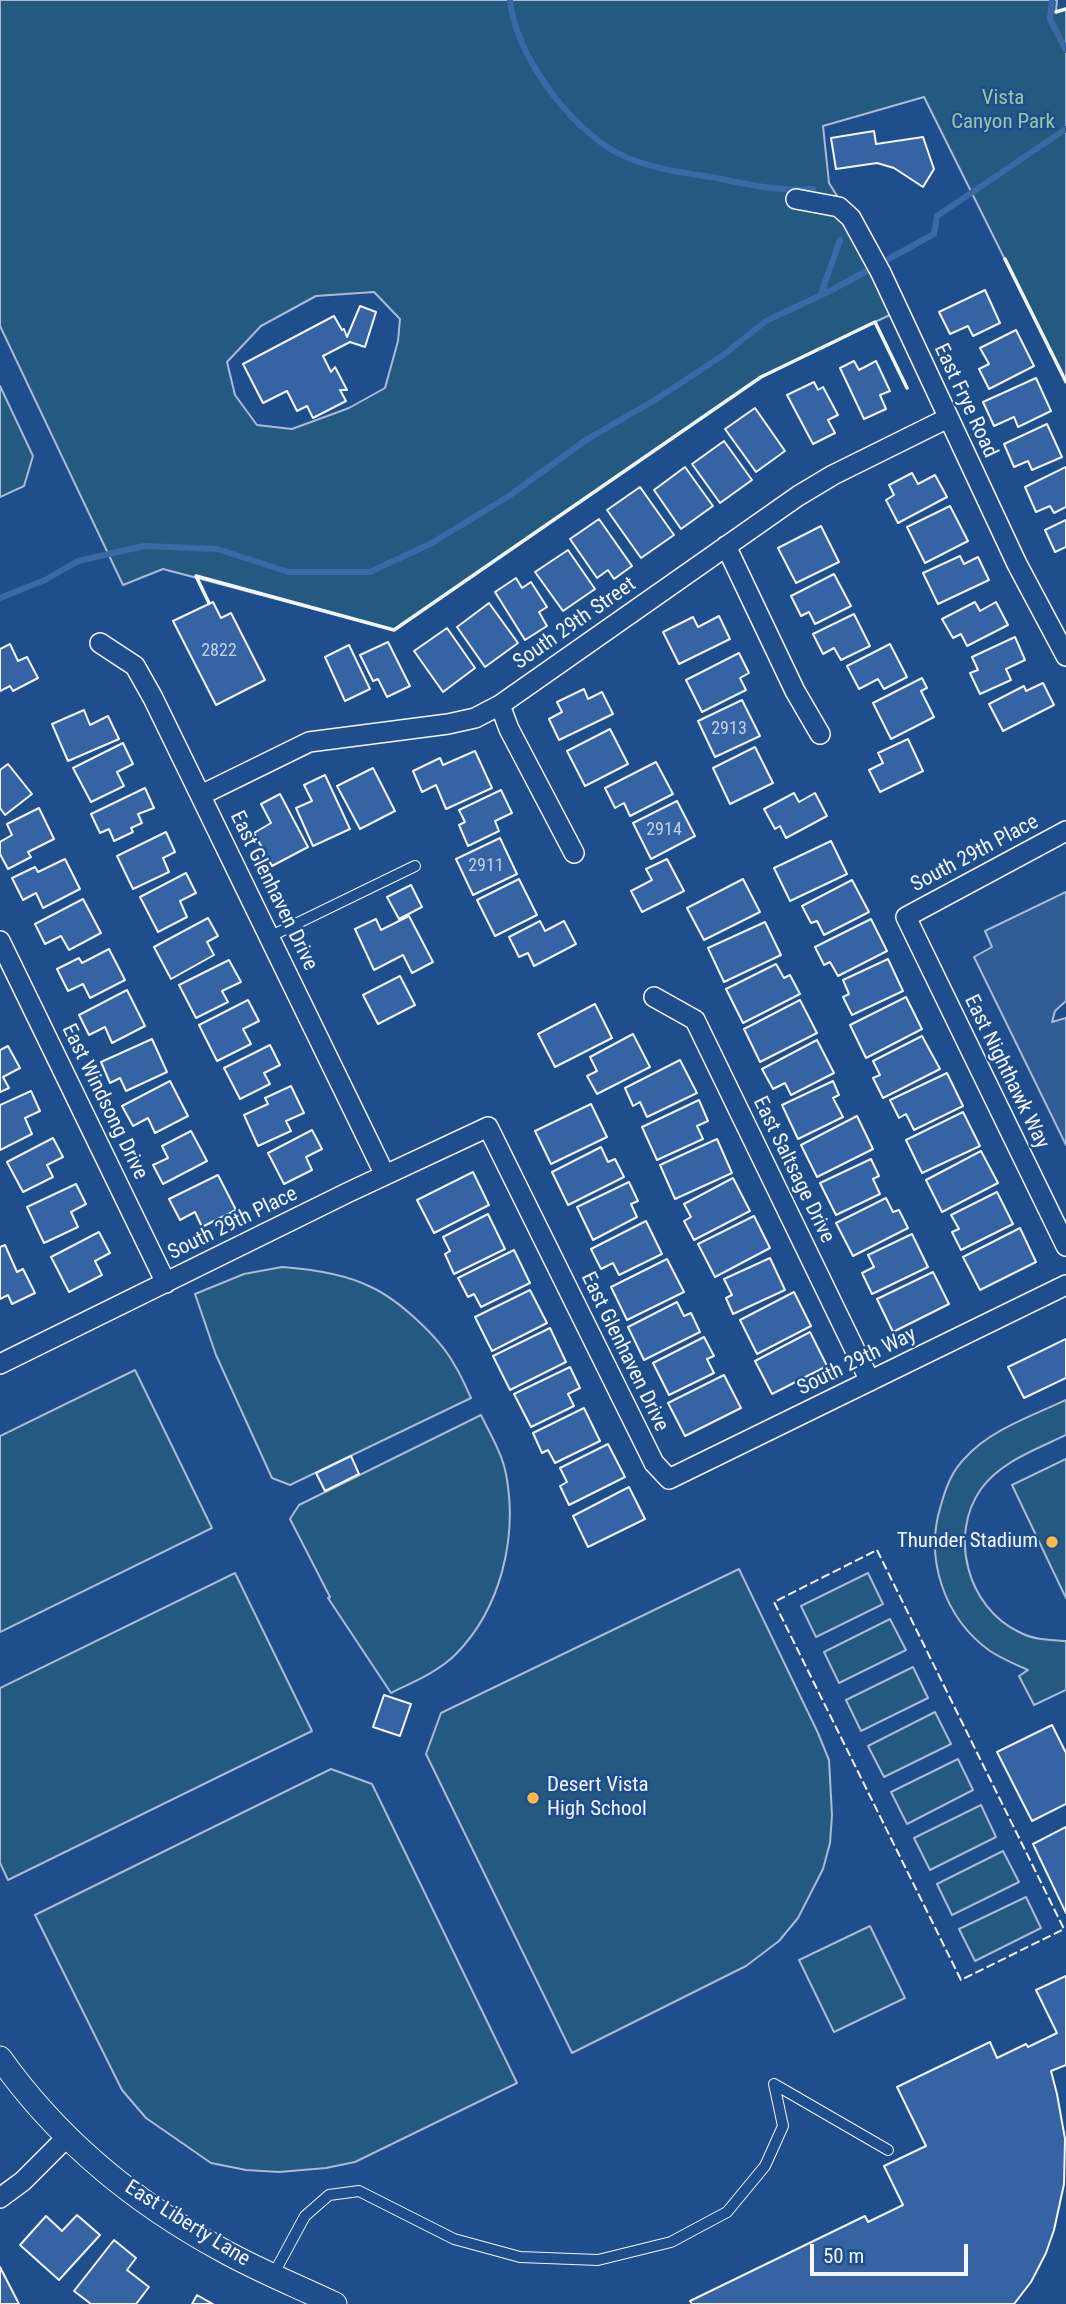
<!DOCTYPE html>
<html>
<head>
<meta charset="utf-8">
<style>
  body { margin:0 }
  #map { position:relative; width:1066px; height:2304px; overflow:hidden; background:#1f4e8c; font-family:"Roboto Condensed",sans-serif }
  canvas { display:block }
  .scale { position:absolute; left:810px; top:2244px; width:158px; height:32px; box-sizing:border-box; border:4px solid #f2f6ff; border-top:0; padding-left:9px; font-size:21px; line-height:24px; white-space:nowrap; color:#f2f6ff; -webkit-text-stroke:5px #1f4e8c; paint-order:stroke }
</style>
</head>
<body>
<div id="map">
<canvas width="1066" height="2304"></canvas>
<div class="scale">50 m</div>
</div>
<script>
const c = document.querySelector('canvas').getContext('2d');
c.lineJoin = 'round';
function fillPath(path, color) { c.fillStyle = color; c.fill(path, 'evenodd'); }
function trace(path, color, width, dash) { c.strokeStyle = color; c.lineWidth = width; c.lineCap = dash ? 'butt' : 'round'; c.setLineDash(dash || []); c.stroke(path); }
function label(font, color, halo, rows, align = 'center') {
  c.font = font + ' "Roboto Condensed",sans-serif'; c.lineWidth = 5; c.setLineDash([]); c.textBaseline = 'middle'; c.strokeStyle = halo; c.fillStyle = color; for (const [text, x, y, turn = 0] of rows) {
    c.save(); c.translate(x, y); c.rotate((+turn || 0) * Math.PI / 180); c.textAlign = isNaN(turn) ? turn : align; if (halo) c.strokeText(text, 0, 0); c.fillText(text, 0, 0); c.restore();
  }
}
const green = new Path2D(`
  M0 0H1057L1056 11 1066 9V382L924 97 823 126 829 183 851 218 898 311 761 377 394 630 163 569 123 585 0 326ZM374 292 400 319 398 341 385 388 349 408 292 429 257 425 235 395 227 362 261 326 316 296Z
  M0 386 33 456 24 486 0 497Z
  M282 1267C310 1269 345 1274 371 1287 399 1300 439 1337 454 1364 461 1375 466 1387 471 1398L290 1485 272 1478 216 1355 195 1294 244 1274Z
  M135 1370 212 1528 0 1632V1436Z
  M1066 1400V1435C1037 1449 1000 1462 981 1489 948 1536 968 1608 1019 1632 1034 1640 1049 1640 1066 1641V1690L1034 1705 1019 1676 1028 1670C1015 1664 1002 1659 990 1651 944 1618 924 1558 941 1505 946 1487 952 1471 965 1458 990 1430 1032 1416 1066 1400Z
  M481 1415C490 1434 502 1453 506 1474 518 1537 501 1608 456 1654 438 1672 413 1682 391 1693L328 1598 330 1597 290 1519 299 1505Z
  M1066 1459V1598L1012 1485Z
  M739 1569 818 1733 829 1760 832 1815 830 1843 823 1869 798 1918 779 1941 746 1966 572 2053 426 1754 441 1713Z
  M235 1573 312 1731 8 1880 0 1863V1688Z
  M868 1573 883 1604 816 1637 801 1606Z
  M890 1619 906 1650 839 1683 824 1652Z
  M913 1667 928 1698 861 1731 846 1700Z
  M935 1712 951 1744 884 1777 868 1746Z
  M958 1759 973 1790 907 1824 891 1792Z
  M331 1769 372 1784 517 2083 355 2162 326 2168 279 2172 246 2170 211 2163 146 2118 122 2090 35 1915Z
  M981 1805 996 1837 930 1870 914 1838Z
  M1003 1851 1019 1882 952 1915 937 1884Z
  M1026 1897 1041 1928 975 1961 959 1929Z
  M870 1926 905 1998 834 2032 799 1960Z`);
fillPath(green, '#245a82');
trace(green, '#a8bbd7', 2);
const parking = new Path2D(`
  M1066 892V1001L1055 1011 1052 1022 1066 1018V1145L974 957 992 947 985 931Z`);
fillPath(parking, '#305b95');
trace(parking, '#a8bbd7', 2);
trace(new Path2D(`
  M510 0C515 57 576 137 628 158 657 170 687 173 717 178 749 185 781 192 813 189
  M1052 0 1050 19 1066 50
  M821 294 840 240
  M0 598 45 580 78 561 144 546 217 549 288 572H370L432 543 509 496 586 440 655 400 722 356 766 321 832 290 934 234 937 216 1066 129`), '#3b69a3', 6);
const building = new Path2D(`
  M874 131 876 144 923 137 934 169 923 187 894 168 877 163 836 169 831 138Z
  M985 290 1000 323 973 336 968 326 950 334 939 312Z
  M360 306 376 312 365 347 350 342 323 356 331 372 335 367 347 390H340L346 401 313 418 307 406 297 411 287 391 263 403 243 364 334 316 342 330 344 329 347 337Z
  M1016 330 1034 366 989 389 979 369 989 364 980 348Z
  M854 361 859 370 876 361 890 391 880 395 886 409 864 419 840 368Z
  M1036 378 1051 411 1018 427 1014 417 994 426 983 402Z
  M814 382 818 390 823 387 838 415 828 420 835 433 813 444 787 395Z
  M755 408 785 451 756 472 725 429Z
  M1047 424 1062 457 1032 470 1028 461 1014 467 1004 444Z
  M724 441 752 480 720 503 692 464Z
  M685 467 713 506 681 529 654 490Z
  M1066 467V507L1054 513 1050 506 1036 512 1025 487Z
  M912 473 918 484 935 475 947 497 898 523 886 500 894 495 889 485Z
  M640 487 674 535 641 558 607 510Z
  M950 506 968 541 925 563 907 527Z
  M599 519 632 566 614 579 608 570 597 578 570 539Z
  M1066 520V547L1055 552 1045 530Z
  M821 526 839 562 796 583 778 548Z
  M568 550 595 589 563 611 535 572Z
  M960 556 964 564 978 557 989 580 938 604 923 573Z
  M834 574 851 606 815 624 809 612 801 616 791 596Z
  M516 578 522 588 531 582 547 607 539 612 547 626 525 640 495 592Z
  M213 602 221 618 231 613 265 680 216 705 173 621Z
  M975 602 980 611 996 602 1008 625 967 646 961 634 953 638 942 619Z
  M489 603 518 643 485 667 457 627Z
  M854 614 870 646 841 660 834 648 823 654 813 634Z
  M719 616 730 639 679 664 663 632 693 617 698 627Z
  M447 628 475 668 443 692 414 651Z
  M1015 637 1025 660 1006 669 1011 680 980 694 970 673 978 670 972 657Z
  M388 642 410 686 387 697 378 679 373 681 360 655Z
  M10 644 18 661 27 657 38 678 13 691 10 686 0 691V649Z
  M890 644 907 677 884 689 878 679 859 689 847 666Z
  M349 645 370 689 345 701 325 657Z
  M739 653 749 673 740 678 746 690 702 712 686 680Z
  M922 678 927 688 921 691 934 717 891 739 873 703Z
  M1043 683 1054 705 1003 731 989 704 1024 686 1026 691Z
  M584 689 588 699 602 692 613 714 559 740 549 719 562 712 557 702Z
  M742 700 760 736 715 757 698 721Z
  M84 710 90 725 108 716 119 739 68 761 52 724Z
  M610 729 628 764 585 786 567 751Z
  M908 739 923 771 880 792 869 770 883 763 878 753Z
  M123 743 133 764 117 772 124 786 91 802 73 768Z
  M755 747 773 783 730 804 713 768Z
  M475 751 492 788 446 809 436 785 422 792 413 771 440 758 443 765Z
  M656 762 673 794 630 816 624 803 615 808 605 788Z
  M8 764 32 794 5 815 0 808V770Z
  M373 768 395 811 360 829 337 786Z
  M325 775 350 829 313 846 296 808 312 801 304 785Z
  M145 788 154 808 138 814 142 823 131 828 133 832 114 841 109 829 100 833 91 814Z
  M501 790 512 813 495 821 499 831 468 846 459 825 465 822 459 810Z
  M794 793 799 802 815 793 827 816 786 838 780 826 775 829 764 809Z
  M280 794 308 847 272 866 254 833 271 823 261 804Z
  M677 801 695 836 651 859 633 823Z
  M39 808 54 839 28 852 31 857 8 869 0 854V842L12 835 7 824Z
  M166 832 175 852 163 858 169 872 133 889 117 856Z
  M500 838 517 874 473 895 456 859Z
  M831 841 847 874 790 901 774 868Z
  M65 859 80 889 43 908 36 893 23 900 12 878 35 867 38 872Z
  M667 859 684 891 642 912 631 891 652 880 646 869Z
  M186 873 196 893 180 901 187 917 158 932 140 897Z
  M519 879 537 915 495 936 477 900Z
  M743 879 760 912 704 940 687 908Z
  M852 880 869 912 824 935 817 921 811 923 802 906Z
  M411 885 422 907 399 919 387 897Z
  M83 899 101 933 69 950 61 936 45 944 35 924Z
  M409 916 433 962 412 973 403 955 374 970 355 929 376 919 381 930Z
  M208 918 218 936 207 942 214 955 171 979 154 947Z
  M871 919 887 951 838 976 830 962 824 965 815 947Z
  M540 921 545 931 564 921 576 944 534 966 528 953 519 957 509 937Z
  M765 922 781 955 724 982 708 948Z
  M109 949 125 980 90 998 83 984 68 991 57 969 79 958 82 963Z
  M888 959 903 991 852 1015 843 997 849 994 843 980Z
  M229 960 241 982 222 991 228 1002 196 1018 179 985Z
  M776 964 784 978 790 975 800 994 743 1023 726 989Z
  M400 976 415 1005 378 1024 363 995Z
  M127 990 145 1026 112 1043 105 1027 89 1035 79 1015Z
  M906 997 922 1029 866 1058 850 1025Z
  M248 1000 259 1021 243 1029 251 1044 217 1061 199 1025Z
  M800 1000 817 1033 760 1062 744 1029Z
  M595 1004 612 1038 555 1067 538 1034Z
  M633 1034 650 1067 597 1094 587 1076 597 1071 590 1057Z
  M922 1036 940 1069 883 1098 873 1078 880 1075 873 1061Z
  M152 1039 167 1072 126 1091 120 1078 110 1083 101 1062Z
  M817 1040 834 1073 791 1095 785 1083 773 1089 762 1069Z
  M270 1045 280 1065 264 1073 270 1084 240 1099 224 1068Z
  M8 1046 20 1068 3 1077 9 1088 0 1092V1050Z
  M680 1060 697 1093 647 1117 640 1102 633 1106 625 1088Z
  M947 1073 963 1106 914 1130 906 1114 899 1118 890 1100Z
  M170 1081 188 1116 155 1133 148 1118 133 1126 122 1106Z
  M833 1081 839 1095 833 1098 843 1117 798 1139 782 1105Z
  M291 1086 304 1113 286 1121 291 1131 258 1146 244 1115 268 1104 265 1098Z
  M31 1091 40 1111 25 1118 32 1134 0 1150V1105Z
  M699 1100 708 1121 697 1126 703 1139 657 1160 642 1127Z
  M591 1104 607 1137 551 1164 535 1131Z
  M963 1112 980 1146 922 1173 906 1140Z
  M857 1116 873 1149 817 1177 801 1145Z
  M312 1130 322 1149 306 1157 312 1170 284 1184 268 1153Z
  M191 1131 207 1161 163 1184 153 1165 168 1158 162 1146Z
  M53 1138 63 1157 47 1165 53 1177 23 1192 7 1162Z
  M717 1139 732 1173 675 1199 660 1165Z
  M601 1147 608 1162 615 1159 624 1177 568 1205 552 1172Z
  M981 1151 998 1183 942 1212 926 1180Z
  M871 1159 879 1176 873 1179 880 1194 836 1215 820 1183Z
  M473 1172 489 1205 434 1233 417 1200Z
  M218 1175 236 1210 202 1227 195 1212 180 1220 169 1199Z
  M733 1178 750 1211 694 1240 684 1221 691 1217 684 1204Z
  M629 1182 638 1201 631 1204 637 1217 593 1240 577 1207Z
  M76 1184 86 1204 71 1212 78 1227 44 1243 27 1207Z
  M997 1192 1013 1224 961 1250 952 1232 959 1229 951 1215Z
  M886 1198 893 1212 899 1210 908 1228 853 1256 836 1223Z
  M488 1214 505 1249 454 1274 445 1254 450 1251 443 1237Z
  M754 1216 770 1248 715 1277 698 1244Z
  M646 1221 662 1254 619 1275 613 1263 601 1269 591 1249Z
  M1020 1228 1036 1262 980 1290 963 1257Z
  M99 1232 110 1253 95 1261 102 1275 69 1292 51 1257Z
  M912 1234 928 1267 872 1294 862 1273 874 1267 868 1255Z
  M5 1245 17 1272 23 1269 35 1293 12 1304 8 1295 0 1299V1247Z
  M514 1250 530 1283 481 1307 474 1294 468 1297 458 1278Z
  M770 1258 785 1290 733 1314 726 1298 732 1295 724 1279Z
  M667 1259 684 1292 627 1320 611 1287Z
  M933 1272 949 1304 893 1332 877 1299Z
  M530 1290 547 1323 492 1351 475 1317Z
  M794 1292 811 1326 757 1354 740 1320Z
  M677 1302 684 1316 691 1313 700 1332 644 1360 628 1327Z
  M550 1328 566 1362 510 1390 493 1356Z
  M810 1332 827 1366 772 1394 755 1361Z
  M704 1337 714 1356 707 1359 714 1373 669 1395 653 1363Z
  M1066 1339V1378L1024 1398 1008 1367Z
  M570 1367 580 1388 568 1394 574 1406 531 1427 514 1394Z
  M724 1375 741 1408 685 1436 668 1403Z
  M584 1408 600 1441 555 1463 548 1450 542 1453 533 1433Z
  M608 1444 625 1477 569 1505 560 1486 567 1482 560 1468Z
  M351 1456 359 1474 325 1491 316 1473Z
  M629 1487 645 1519 588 1547 573 1516Z
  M384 1695 411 1704 400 1736 373 1727Z
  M1052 1725 1066 1753V1804L1032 1821 997 1752Z
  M1066 1827V1913L1033 1844Z
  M1066 1976V2065L1051 2071 1057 2094 1065 2139 1064 2184 1054 2230 1046 2253 1031 2282 1014 2304H692L690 2301 865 2216 868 2222 903 2205 884 2166 926 2146 897 2087 990 2042 997 2058 1026 2044 1028 2047 1057 2033 1036 1990Z
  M77 2215 100 2235 59 2280 20 2245 46 2216 62 2231Z
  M114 2240 136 2258 127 2270 149 2287 136 2304H91L74 2291Z
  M0 2267 19 2304H0Z
  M197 2295 213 2304H192Z`);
fillPath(building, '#3563a3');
trace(building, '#f2f6ff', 2);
const service = new Path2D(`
  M269 937 415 866
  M774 2084 888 2150
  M273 2275 305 2216 329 2195 359 2191 454 2239 520 2257 598 2260 671 2242 727 2212 765 2166 783 2126 774 2084`);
const minor = new Path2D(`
  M796 199 839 207 851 218 881 273 1017 564 1066 656
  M726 546 795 691 820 734
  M100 643 135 666 153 698 385 1175
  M500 705 509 729 574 853
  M201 795 309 742 448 724 475 718 500 705 798 496 833 475 948 418
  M1066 831 906 917 1066 1246
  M0 941 166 1283
  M654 997 695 1020 870 1381
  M0 1364 349 1192 488 1127 654 1463 669 1479 1066 1285
  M0 2198 23 2181 67 2137`);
const tertiary = new Path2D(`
  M0 2058C57 2138 134 2202 220 2249 257 2270 297 2286 335 2304`);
trace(service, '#f2f6ff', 12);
trace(minor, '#f2f6ff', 22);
trace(tertiary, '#f2f6ff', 25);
trace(service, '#1f4e8c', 10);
trace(minor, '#1f4e8c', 19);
trace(tertiary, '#1f4e8c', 23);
trace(new Path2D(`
  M877 1550 1064 1929 961 1980 774 1602Z`), '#f2f6ff', 2, [9, 3.5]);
trace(new Path2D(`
  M1056 12 1066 9
  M1005 259 1066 382
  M209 603 196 576 394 630 761 377 875 322 907 388`), '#f2f6ff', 3.5);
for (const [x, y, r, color] of [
  [1052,1542,7,"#ffb74d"],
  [533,1798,7,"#ffb74d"]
]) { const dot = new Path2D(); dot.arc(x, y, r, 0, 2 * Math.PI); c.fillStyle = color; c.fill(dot); trace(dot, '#1f4e8c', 2.5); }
label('18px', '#c3d1e8', null, [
  ["2822",219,651],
  ["2913",729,729],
  ["2914",664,830],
  ["2911",486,866]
]);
label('21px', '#97c8a6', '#1f4e8c', [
  ["Vista",1003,99],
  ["Canyon Park",1003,123]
]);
label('21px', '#f2f6ff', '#1f4e8c', [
  ["East Frye Road",965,401,65],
  ["South 29th Street",575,624,-35],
  ["South 29th Place",975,854,-28],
  ["East Glenhaven Drive",273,891,64],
  ["East Nighthawk Way",1006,1072,64],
  ["East Windsong Drive",104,1102,64],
  ["East Saltsage Drive",793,1170,64],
  ["South 29th Place",233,1224,-26],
  ["East Glenhaven Drive",624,1352,64],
  ["South 29th Way",857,1362,-26],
  ["East Liberty Lane",187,2224,32]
]);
label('21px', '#f2f6ff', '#1f4e8c', [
  ["Thunder Stadium",1038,1542],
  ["Desert Vista",547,1786,"left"],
  ["High School",547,1810,"left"]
], 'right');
</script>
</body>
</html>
